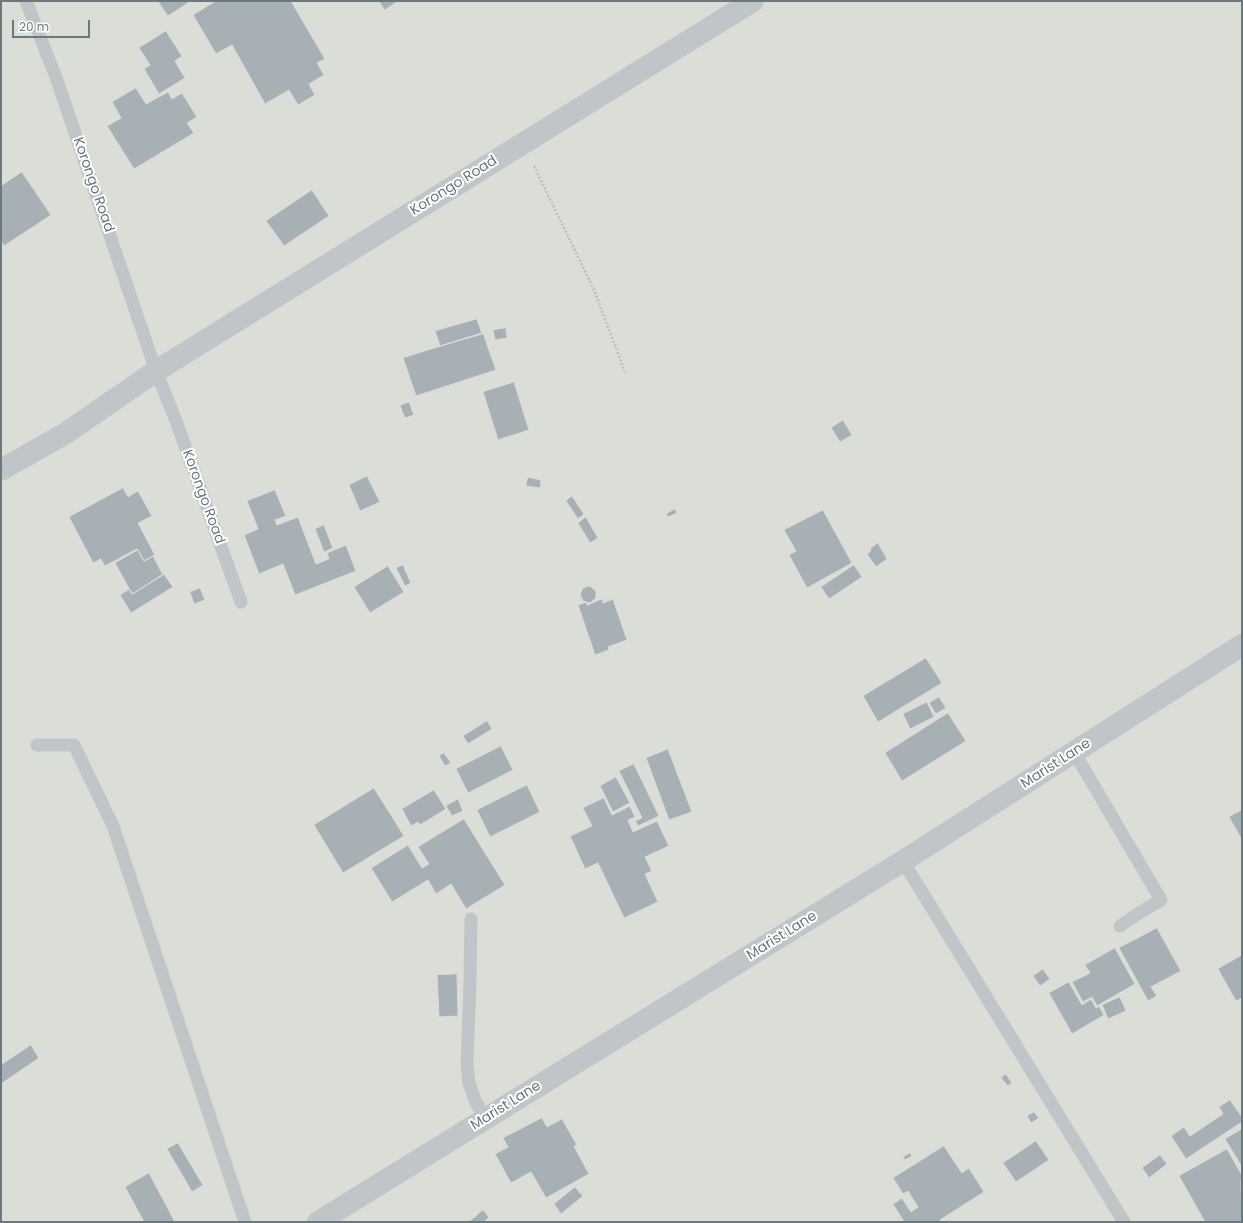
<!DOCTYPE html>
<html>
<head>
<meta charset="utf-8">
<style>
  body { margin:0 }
  #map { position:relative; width:1243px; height:1223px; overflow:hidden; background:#f9f9f8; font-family:Poppins,sans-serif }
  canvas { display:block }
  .frame { position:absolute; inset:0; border:2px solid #68797f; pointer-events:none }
  .scale { position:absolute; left:12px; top:20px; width:78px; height:18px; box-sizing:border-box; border:2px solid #68797f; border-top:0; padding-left:5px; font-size:12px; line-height:14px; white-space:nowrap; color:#68797f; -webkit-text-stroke:3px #fff; paint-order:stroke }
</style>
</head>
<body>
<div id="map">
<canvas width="1243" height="1223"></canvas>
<div class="frame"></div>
<div class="scale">20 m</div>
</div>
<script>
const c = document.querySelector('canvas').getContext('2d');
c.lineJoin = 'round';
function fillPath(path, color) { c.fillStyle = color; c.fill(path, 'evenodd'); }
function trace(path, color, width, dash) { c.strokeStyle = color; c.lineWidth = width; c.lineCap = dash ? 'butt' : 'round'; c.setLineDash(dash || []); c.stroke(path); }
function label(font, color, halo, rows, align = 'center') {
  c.font = font + ' Poppins,sans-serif'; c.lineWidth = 4; c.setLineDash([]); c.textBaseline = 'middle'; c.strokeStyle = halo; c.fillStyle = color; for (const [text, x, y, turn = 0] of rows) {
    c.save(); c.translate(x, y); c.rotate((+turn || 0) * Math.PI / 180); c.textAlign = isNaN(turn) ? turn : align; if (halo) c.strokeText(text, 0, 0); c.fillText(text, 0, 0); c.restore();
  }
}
fillPath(new Path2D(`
  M1 1H1242V1222H1Z`), '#dbded7');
const building = new Path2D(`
  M158 1H191L168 16Z
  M216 1H291L325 59 317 63 324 75 309 84 315 95 298 105 289 90 265 104 232 45 216 54 193 15Z
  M379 1H398L385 10Z
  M166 31 182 56 175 61 185 78 159 94 144 69 150 65 139 48Z
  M136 88 146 104 168 92 172 99 182 93 197 117 187 123 194 133 134 169 107 126 121 118 112 102Z
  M22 172 51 215 4 246 1 241V186Z
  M312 190 329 216 284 246 266 221Z
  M477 319 482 334 440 346 435 331Z
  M506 328 507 338 495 340 493 330Z
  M483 333 496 370 416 396 403 358Z
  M514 382 529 430 498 440 483 392Z
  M409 402 414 415 405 418 400 406Z
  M843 420 852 435 840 442 831 428Z
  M367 476 380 502 360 511 349 485Z
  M528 477 541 480 540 488 526 486Z
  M123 488 128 497 138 491 152 516 138 523 155 555 144 561 137 549 105 566 101 559 93 563 69 517Z
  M275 490 286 516 275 520 277 525 298 517 316 564 329 559 327 553 346 545 356 571 295 595 283 564 259 574 244 535 258 529 247 501Z
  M572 496 584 514 578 519 566 501Z
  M675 509 677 513 668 517 666 514Z
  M823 510 852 563 807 588 789 555 796 551 784 530Z
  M586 517 598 538 590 543 578 523Z
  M324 525 333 548 324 552 315 529Z
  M878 543 887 559 876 567 867 554 871 551 870 549Z
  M138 550 144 561 153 556 163 575 132 594 115 563Z
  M403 565 411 583 405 586 396 568Z
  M854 565 862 577 829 599 821 587Z
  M388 566 404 592 370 613 354 587Z
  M164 574 173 587 131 613 120 595 129 589 132 594Z
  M590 586 596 591V598L590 603 583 601 580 594 583 588Z
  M200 588 205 600 194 604 190 592Z
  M602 599 603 603 613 599 627 640 608 647 609 650 595 655 578 605 587 602V605Z
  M926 658 942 683 878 722 863 696Z
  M939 697 946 708 936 714 929 703Z
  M927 702 934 717 910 729 903 714Z
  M948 713 966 741 902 781 885 753Z
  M487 721 492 729 468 744 463 736Z
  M501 746 513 770 468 793 456 769Z
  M668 749 692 812 669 820 646 758Z
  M444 753 451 763 445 766 439 756Z
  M634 764 659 816 638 826 635 821 642 818 619 771Z
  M616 777 630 803 613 812 600 786Z
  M527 785 540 812 490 837 477 810Z
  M374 788 404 836 343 873 314 825Z
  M434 790 446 809 420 825 418 822 411 826 402 809Z
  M604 798 612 815 630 806 635 817 628 820 633 832 657 821 669 846 645 857 652 871 645 874 658 902 624 918 598 863 585 869 570 836 592 826 583 808Z
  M458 799 463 811 452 816 446 806Z
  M1242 810V840L1229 817Z
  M464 819 505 885 466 909 451 884 436 894 428 880 392 902 371 868 408 845 422 868 429 864 418 847Z
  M1157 928 1181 971 1151 987 1157 996 1148 1001 1119 948Z
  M1115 948 1135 984 1097 1006 1092 997 1083 1002 1072 982 1090 973 1085 965Z
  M1242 955V998L1236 1001 1218 969Z
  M1043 969 1050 979 1040 986 1033 976Z
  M457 974 458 1016 439 1017 437 975Z
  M1069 982 1082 1005 1091 999 1096 1008 1099 1006 1104 1015 1072 1034 1049 993Z
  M1120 997 1126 1011 1108 1019 1102 1005Z
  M31 1045 39 1058 1 1084V1065Z
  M1006 1074 1012 1083 1008 1086 1001 1078Z
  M1230 1100 1242 1117V1122L1186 1159 1171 1136 1184 1127 1190 1136 1223 1114 1219 1107Z
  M1034 1112 1039 1118 1031 1123 1027 1116Z
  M542 1118 547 1127 562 1119 577 1145 574 1146 589 1174 546 1198 531 1172 511 1183 495 1154 508 1147 503 1138Z
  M1242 1129V1167L1225 1139Z
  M1036 1141 1049 1160 1016 1182 1003 1163Z
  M178 1143 203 1185 192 1192 167 1149Z
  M944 1146 962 1173 969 1168 984 1192 940 1220 941 1222H904L893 1204 902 1198 911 1212 918 1207 908 1191 903 1194 893 1178Z
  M1227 1149 1242 1175 1241 1182 1242 1222H1205L1179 1176Z
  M910 1153 912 1156 905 1160 903 1157Z
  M1160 1155 1167 1164 1149 1178 1142 1168Z
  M149 1173 175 1222H144L125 1187Z
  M575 1187 583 1196 561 1214 554 1204Z
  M483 1210 489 1217 484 1222H469Z`);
fillPath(building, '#a7b0b4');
trace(building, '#dbdbda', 1);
trace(new Path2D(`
  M534 166 594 290 625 372`), '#babec0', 2.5, [2, 2]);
trace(new Path2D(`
  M26 1 57 80 156 371 176 421 241 602
  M37 745H74L113 826 245 1222
  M1074 752 1161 900 1139 913 1120 926
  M903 861 1124 1222
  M471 919 470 982 467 1065 469 1083 475 1100 485 1119`), '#c0c5c7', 13);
trace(new Path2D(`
  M1 470 66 433 156 371 753 1
  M318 1222 903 861 1242 645`), '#c0c5c7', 22);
label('14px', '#68797f', '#fff', [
  ["Korongo Road",93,185,71],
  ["Korongo Road",454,186,-32],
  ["Korongo Road",203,497,70],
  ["Marist Lane",1056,764,-33],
  ["Marist Lane",782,936,-32],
  ["Marist Lane",506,1106,-32]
]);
</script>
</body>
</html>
